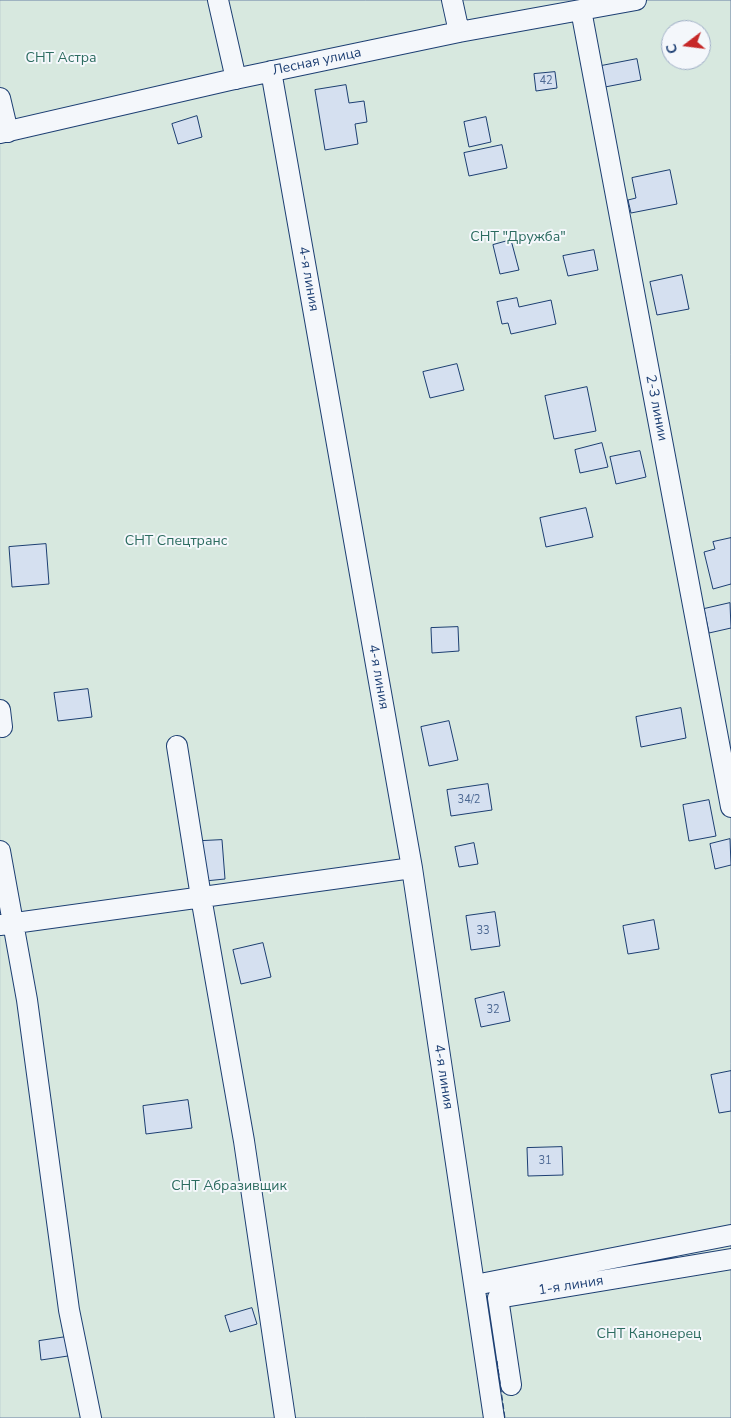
<!DOCTYPE html>
<html>
<head>
<meta charset="utf-8">
<style>
  body { margin:0 }
  #map { position:relative; width:731px; height:1418px; overflow:hidden; background:#f4f7fb; font-family:"Nunito Sans",sans-serif }
  canvas { display:block }
  .north { position:absolute; left:661px; top:20px; width:50px; height:50px; box-sizing:border-box; background:#f4f7fb; border:1px solid #9eadc5; border-radius:50%; rotate:255deg; font-size:14px; font-weight:700; line-height:20px; text-align:center; color:#1d3f73 }
  .north::after { content:''; display:block; margin:auto; width:18px; height:22px; background:#c62828; clip-path:polygon(50% 0,100% 100%,50% 72%,0 100%) }
</style>
</head>
<body>
<div id="map">
<canvas width="731" height="1418"></canvas>
<div class="north">С</div>
</div>
<script>
const c = document.querySelector('canvas').getContext('2d');
c.lineJoin = 'round';
function fillPath(path, color) { c.fillStyle = color; c.fill(path, 'evenodd'); }
function trace(path, color, width, dash) { c.strokeStyle = color; c.lineWidth = width; c.lineCap = dash ? 'butt' : 'round'; c.setLineDash(dash || []); c.stroke(path); }
function label(font, color, halo, rows, align = 'center') {
  c.font = font + ' "Nunito Sans",sans-serif'; c.lineWidth = 4; c.setLineDash([]); c.textBaseline = 'middle'; c.strokeStyle = halo; c.fillStyle = color; for (const [text, x, y, turn = 0] of rows) {
    c.save(); c.translate(x, y); c.rotate((+turn || 0) * Math.PI / 180); c.textAlign = isNaN(turn) ? turn : align; if (halo) c.strokeText(text, 0, 0); c.fillText(text, 0, 0); c.restore();
  }
}
const green = new Path2D(`
  M0 0H731V1418H0ZM671 30H701V60H671Z`);
fillPath(green, '#d7e8df');
trace(green, '#687fa3', 1);
const building = new Path2D(`
  M637 59 641 80 605 87 601 66Z
  M555 72 557 88 536 91 534 74Z
  M346 85 349 103 364 101 367 122 355 124 358 144 325 150 315 90Z
  M197 116 202 137 178 144 172 124Z
  M486 117 491 142 469 147 464 122Z
  M502 145 507 168 469 176 464 153Z
  M670 170 677 204 631 213 628 200 636 198 632 178Z
  M511 240 519 270 500 274 493 245Z
  M594 250 598 270 568 276 563 256Z
  M682 275 689 309 657 315 650 282Z
  M517 298 519 307 551 300 556 324 511 334 508 323 502 324 497 302Z
  M457 364 464 390 430 398 423 372Z
  M587 387 596 431 554 439 545 396Z
  M602 443 608 467 580 473 575 450Z
  M640 451 646 477 616 484 610 457Z
  M586 508 593 537 546 547 540 518Z
  M731 538V584L713 589 704 552 715 549 713 542Z
  M46 544 49 584 12 587 9 547Z
  M730 603 731 628 709 633 704 609Z
  M458 627 459 651 432 653 431 628Z
  M88 689 92 717 58 721 54 693Z
  M681 708 686 738 641 747 636 717Z
  M449 721 458 760 429 766 421 727Z
  M488 784 492 810 451 816 447 790Z
  M709 800 716 836 689 841 683 805Z
  M730 839 731 865 715 869 710 844Z
  M222 840 225 879 205 881 202 841Z
  M474 843 478 864 459 867 455 847Z
  M495 912 500 946 471 950 466 916Z
  M654 920 659 949 628 954 623 926Z
  M263 943 271 977 241 984 233 950Z
  M504 992 510 1021 481 1027 475 999Z
  M731 1071V1111L719 1113 711 1075Z
  M188 1100 192 1128 146 1134 143 1106Z
  M562 1147 563 1175 528 1176 527 1148Z
  M252 1308 257 1324 230 1332 225 1316Z
  M66 1337 68 1356 41 1360 39 1341Z`);
fillPath(building, '#d5e0f0');
trace(building, '#1d3f73', 1);
const street = new Path2D(`
  M218 0 236 79
  M452 0 459 32
  M581 10 731 807
  M271 71 412 868 494 1418
  M0 98 8 132
  M0 133 230 80 459 32 636 0
  M0 710 2 727
  M177 746 201 897 244 1141 285 1418
  M0 851 27 1000 69 1310 91 1418
  M0 925 412 868
  M475 1285 731 1235
  M511 1385 498 1298 731 1259`);
trace(street, '#1d3f73', 22);
trace(street, '#f4f7fb', 20);
trace(new Path2D(`
  M497 1361 505 1418`), '#1d3f73', 1, [6, 2.5]);
label('11px', '#4b6792', null, [
  ["42",546,81],
  ["34/2",469,800],
  ["33",483,931],
  ["32",493,1010],
  ["31",545,1161]
]);
label('14px', '#2c6c60', '#f4f7fb', [
  ["СНТ Астра",61,59],
  ["СНТ \"Дружба\"",518,238],
  ["СНТ Спецтранс",176,542],
  ["СНТ Абразивщик",229,1187],
  ["СНТ Канонерец",649,1335]
]);
label('14px', '#1d3f73', '#f4f7fb', [
  ["Лесная улица",317,62,-12],
  ["4-я линия",308,279,80],
  ["2-3 линии",656,408,79],
  ["4-я линия",378,677,80],
  ["4-я линия",443,1077,81],
  ["1-я линия",571,1286,-9]
]);
</script>
</body>
</html>
